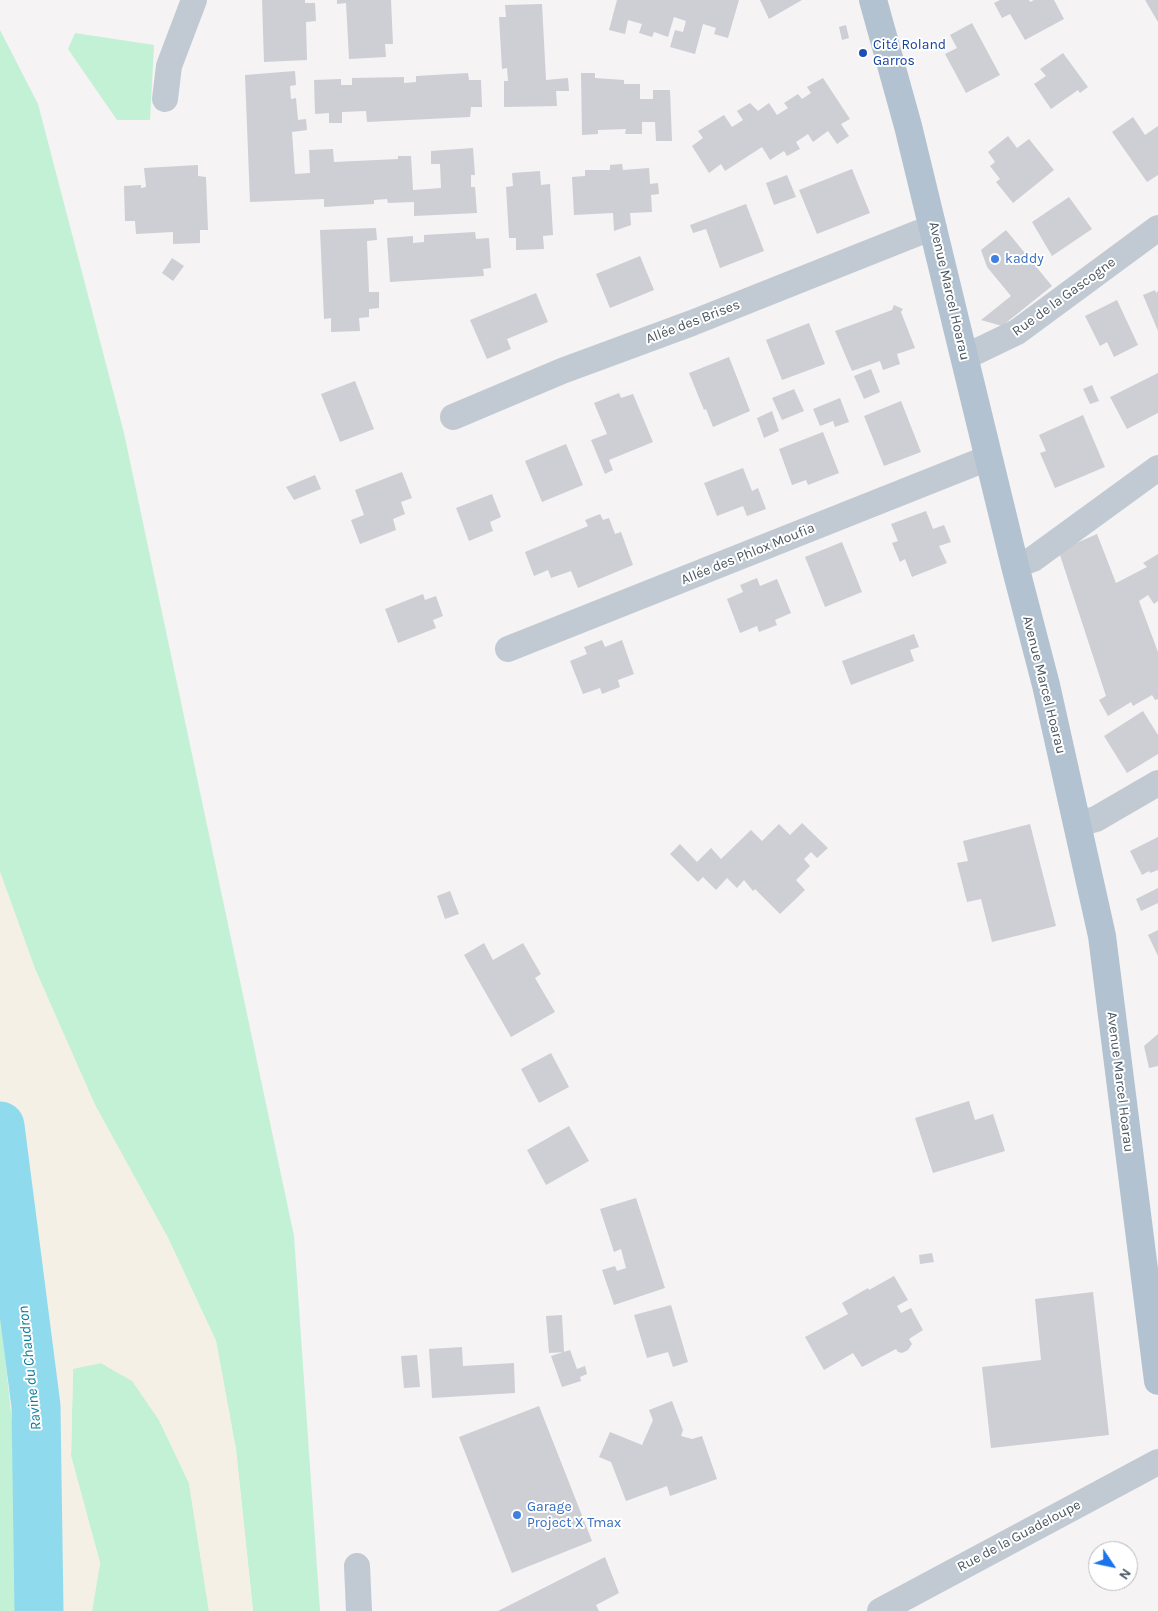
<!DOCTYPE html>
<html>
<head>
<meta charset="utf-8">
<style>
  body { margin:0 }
  #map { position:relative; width:1158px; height:1611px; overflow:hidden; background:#f5f3f3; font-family:Karla,sans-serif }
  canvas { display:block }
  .north { position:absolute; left:1088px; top:1541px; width:50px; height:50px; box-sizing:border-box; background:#fff; border:1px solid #b7bbc0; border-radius:50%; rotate:124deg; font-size:14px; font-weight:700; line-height:20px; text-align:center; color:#4a5661 }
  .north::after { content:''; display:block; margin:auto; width:18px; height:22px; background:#1a73e8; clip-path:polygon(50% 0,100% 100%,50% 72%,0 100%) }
</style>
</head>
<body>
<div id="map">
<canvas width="1158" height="1611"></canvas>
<div class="north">N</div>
</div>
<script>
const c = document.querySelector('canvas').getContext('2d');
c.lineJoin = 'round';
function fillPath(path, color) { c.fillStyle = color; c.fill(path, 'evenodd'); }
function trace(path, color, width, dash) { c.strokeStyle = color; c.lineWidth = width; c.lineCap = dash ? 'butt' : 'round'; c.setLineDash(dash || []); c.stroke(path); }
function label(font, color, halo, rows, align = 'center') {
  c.font = font + ' Karla,sans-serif'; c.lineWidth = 4; c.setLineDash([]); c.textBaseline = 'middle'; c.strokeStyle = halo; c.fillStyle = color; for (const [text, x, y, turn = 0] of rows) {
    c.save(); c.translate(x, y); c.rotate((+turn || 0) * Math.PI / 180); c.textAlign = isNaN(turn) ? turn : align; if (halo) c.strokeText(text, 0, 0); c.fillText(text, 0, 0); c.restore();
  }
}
fillPath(new Path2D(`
  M0 30 38 104 124 433 294 1236 320 1611H253L236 1450 216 1341 168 1238 95 1105 35 969 0 872Z
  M75 33 154 45 150 120H117L68 49Z
  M0 1307 21 1507 16 1611H0Z
  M101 1363 133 1381 159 1420 189 1483 209 1611H92L100 1563 71 1456 73 1368Z`), '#c3f1d5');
fillPath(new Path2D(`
  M0 872 35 969 95 1105 168 1238 216 1341 236 1450 253 1611H209L189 1483 159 1420 132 1381 101 1363 73 1369 71 1456 100 1563 92 1611H16L21 1507 0 1307Z`), '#f5f0e5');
trace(new Path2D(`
  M0 1126 36 1406 39 1611`), '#90daee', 49);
fillPath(new Path2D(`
  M262 0H305V3H315L316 21 306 22 307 60 264 62Z
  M337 0H391L393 44H385L386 57 349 59 346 3 337 4Z
  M617 0H739L728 38 714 34 716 28 703 24 695 54 670 47 675 30 683 32 686 21 674 17 668 37 654 32 652 37 639 33 642 24 628 20 625 34 609 30Z
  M760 0H802L769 19Z
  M1000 0H1029L1030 2 1034 0H1054L1064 19 1025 40 1010 14 1002 18 994 3Z
  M1145 0H1158V22Z
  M542 4 546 80 568 78 569 91H556L557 106 504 107V81H508L507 68 502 69 499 17H506L505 5Z
  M972 23 1000 75 966 93 945 54 957 48 950 35Z
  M846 25 849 38 842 40 839 27Z
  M1063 53 1088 87 1080 93 1078 90 1051 109 1034 84 1046 76 1040 69Z
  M295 71 296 85 290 86 291 99 296 98 298 120 306 119 307 130 292 132 295 174 310 173 309 150 333 149 334 162 398 159V156H411L413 190 441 188 440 164H431V151L473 148 475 175H471V187H475L477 213 414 216V202L388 203 387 199 374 200V204L324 207V199L250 202 245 75Z
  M468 73 469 80H481L482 107H471L470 117 367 122 366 111 342 112V123H329V113L315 114 314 80 341 79V85H352V78L404 77V83L416 82V76Z
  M581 73H595V78L624 80V84H640V99H653V90H670L672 141H656L655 122H642V134H625L626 129 598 130V134L582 135Z
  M823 78 850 119 841 124 849 136 837 144 828 131 813 142 808 134 796 142 800 149 787 156 784 151 770 160 762 147 725 171 721 164 709 173 692 146 703 138 698 131 724 115 732 127 743 120 737 111 750 103 758 111 769 103 777 115 788 108 784 103 798 94 802 99 811 93 807 87Z
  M1133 117 1145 135 1158 126V175L1147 182 1112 132Z
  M1008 136 1017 148 1029 139 1054 170 1013 203 996 182 1000 179 990 166 995 162 988 152Z
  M622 164 623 170 649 168 650 184 658 183 659 194 651 195 652 212 630 213 631 225 614 231 613 213 574 215 572 177 585 176V170H610V165Z
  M198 165V176L206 177 208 230H200V243L173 244V232L136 234 135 221H125L124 186 141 185V188L146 187 144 168Z
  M852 169 870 213 817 234 799 190Z
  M540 171 541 185 550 184 553 235 543 236 544 249 516 250V238H509L506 187 513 186 512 173Z
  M787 175 796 197 774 205 766 183Z
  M1069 197 1092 229 1052 256 1032 222Z
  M746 204 764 251 720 268 706 229 693 233 690 225Z
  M376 228 377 240 367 241 369 292H379V308L369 309V317L359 318 360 331 331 332V318L324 319 320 230Z
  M1006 230 1052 286 1002 326 981 320 1011 296 987 267 981 250Z
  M475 232 476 239 489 238 491 268 483 269 484 276 390 282 387 238 413 236V243L424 242V235Z
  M640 256 654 290 610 308 596 274Z
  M172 258 184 266 173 281 162 273Z
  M1155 290 1156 293 1158 291V331L1143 295Z
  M536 293 548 322 507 339 511 349 487 359 470 320Z
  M1117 300 1138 345 1114 357 1107 342 1100 346 1085 316Z
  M894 305 903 309 901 312 915 348 897 354 900 364 883 370 880 361 852 371 835 331 892 310Z
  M809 323 825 364 782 380 766 340Z
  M729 357 750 411 713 427 706 409 704 410 689 373Z
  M871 369 880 392 864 399 854 376Z
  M1158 373V413L1127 429 1110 397Z
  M355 381 374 429 340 442 321 394Z
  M1092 385 1099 401 1090 404 1083 389Z
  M794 389 804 411 782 420 772 398Z
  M619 393 621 398 633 394 653 442 609 460 613 470 605 474 591 440 607 434 594 403Z
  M840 398 849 422 835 427 833 421 820 426 813 409Z
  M901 401 921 452 884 466 864 416Z
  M772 411 779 431 764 438 757 418Z
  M1083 415 1105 467 1055 488 1040 453 1046 451 1039 435Z
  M823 432 839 473 808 485 806 480 792 485 779 449Z
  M566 444 583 485 542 502 525 461Z
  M743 468 752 491 758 488 766 509 747 516 743 506 717 516 704 483Z
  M402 472 412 498 401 502 405 514 393 519 396 530 360 544 351 520 364 515 355 490Z
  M315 475 321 489 294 500 286 487Z
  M492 494 501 517 490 522 493 531 469 541 456 508Z
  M926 511 933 529 944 525 951 542 939 546 947 563 912 577 905 559 900 562 892 543 898 541 891 524Z
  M600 514 603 520 609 518 615 534 621 532 633 565 578 588 571 571 551 578 548 570 534 576 525 552 588 526 585 520Z
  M1097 534 1116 583 1147 567 1143 563 1158 554V601L1154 604 1148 595 1139 601 1158 652V699L1155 700 1152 695 1133 706 1131 702 1108 716 1099 700 1106 696 1059 552 1063 549Z
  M842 542 862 592 825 607 805 557Z
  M757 578 760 586 777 579 791 613 775 620 777 625 759 632 757 626 740 633 727 599 743 592 740 585Z
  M423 594 425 600 436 596 443 616 433 620 436 628 398 643 385 609Z
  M914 634 919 647 910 650 914 661 851 685 842 661Z
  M602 640 605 647 622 640 634 674 618 680 620 687 602 694 600 688 583 694 570 661 587 654 584 647Z
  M1143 711 1158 735V754L1127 773 1104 736Z
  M802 823 828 848 817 858 811 852 804 859 810 866 796 880 805 890 780 914 755 889 753 891 744 880 737 888 727 878 716 890 703 877 698 882 670 854 680 844 697 862 711 848 721 859 751 830 762 841 779 824 790 835Z
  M1030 824 1056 926 992 942 981 899 967 902 957 863 968 861 963 841Z
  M1158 837V870L1150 873 1149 871 1142 875 1130 851Z
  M1158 888V903L1141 911 1136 899Z
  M450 891 459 914 445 919 437 896Z
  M1158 930V956L1148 935Z
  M484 943 493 960 523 943 541 974 535 978 555 1012 511 1037 464 955Z
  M1158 1034V1066L1149 1068 1144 1046Z
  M551 1053 569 1087 539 1103 521 1069Z
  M969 1101 975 1120 993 1114 1005 1151 933 1173 915 1118Z
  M569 1126 589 1161 546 1185 527 1150Z
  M636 1198 665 1288 614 1305 602 1270 615 1266 617 1271 626 1268 621 1249 614 1252 600 1209Z
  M932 1253 934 1262 920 1264 919 1255Z
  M894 1276 908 1300 897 1306 901 1313 911 1308 923 1330 909 1339 912 1344 908 1350 902 1353 898 1352 896 1349 862 1367 853 1353 824 1370 805 1337 848 1314 842 1303 868 1288 869 1290Z
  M1093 1292 1109 1435 991 1448 982 1367 1041 1360 1035 1299Z
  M671 1305 688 1362 673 1367 668 1352 647 1358 634 1315Z
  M562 1315 564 1352 549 1353 546 1316Z
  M462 1347 463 1366 514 1363 515 1393 432 1398 429 1349Z
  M570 1350 577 1369 585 1366 587 1374 580 1377 581 1381 562 1387 551 1356Z
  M417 1355 420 1387 404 1388 401 1356Z
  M672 1401 683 1430 681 1436 692 1439 702 1436 717 1479 670 1496 667 1486 626 1501 611 1462 599 1457 610 1432 642 1445 653 1420 649 1410Z
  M539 1406 592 1541 512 1573 459 1437Z
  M605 1557 619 1593 596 1605 599 1611H498Z`), '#cdcfd5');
trace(new Path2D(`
  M165 99 169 66 194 0
  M965 357 1017 332 1158 228
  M453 417 562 371 692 323 918 233 934 229
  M1015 566 1033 559 1158 468
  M508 649 988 458
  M1078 824 1096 819 1158 783
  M357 1566 359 1611
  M880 1611 1158 1462`), '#c1cad2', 26);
trace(new Path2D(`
  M873 0 908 126 1015 566 1046 685 1102 936 1158 1381`), '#b3c2d1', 28);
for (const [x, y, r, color] of [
  [863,53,5,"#1a4fb4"],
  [995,259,5,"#3f7fe0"],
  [517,1515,5,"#3f7fe0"]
]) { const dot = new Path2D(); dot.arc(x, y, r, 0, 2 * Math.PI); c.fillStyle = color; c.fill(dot); trace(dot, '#fff', 2); }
label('14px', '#164399', '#fff', [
  ["Cité Roland",873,45],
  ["Garros",873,61]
], 'left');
label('14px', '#366cbe', '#fff', [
  ["kaddy",1005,259],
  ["Garage",527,1507],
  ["Project X Tmax",527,1523]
], 'left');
label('14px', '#4a5661', '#fff', [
  ["Avenue Marcel Hoarau",949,291,77],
  ["Rue de la Gascogne",1064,297,-36],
  ["Allée des Brises",693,322,-21],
  ["Allée des Phlox Moufia",748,554,-22],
  ["Avenue Marcel Hoarau",1044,685,76],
  ["Avenue Marcel Hoarau",1120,1082,83],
  ["Rue de la Guadeloupe",1019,1536,-28]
]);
label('italic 15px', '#0c7c9b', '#fff', [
  ["Ravine du Chaudron",30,1368,-96]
]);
</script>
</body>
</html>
